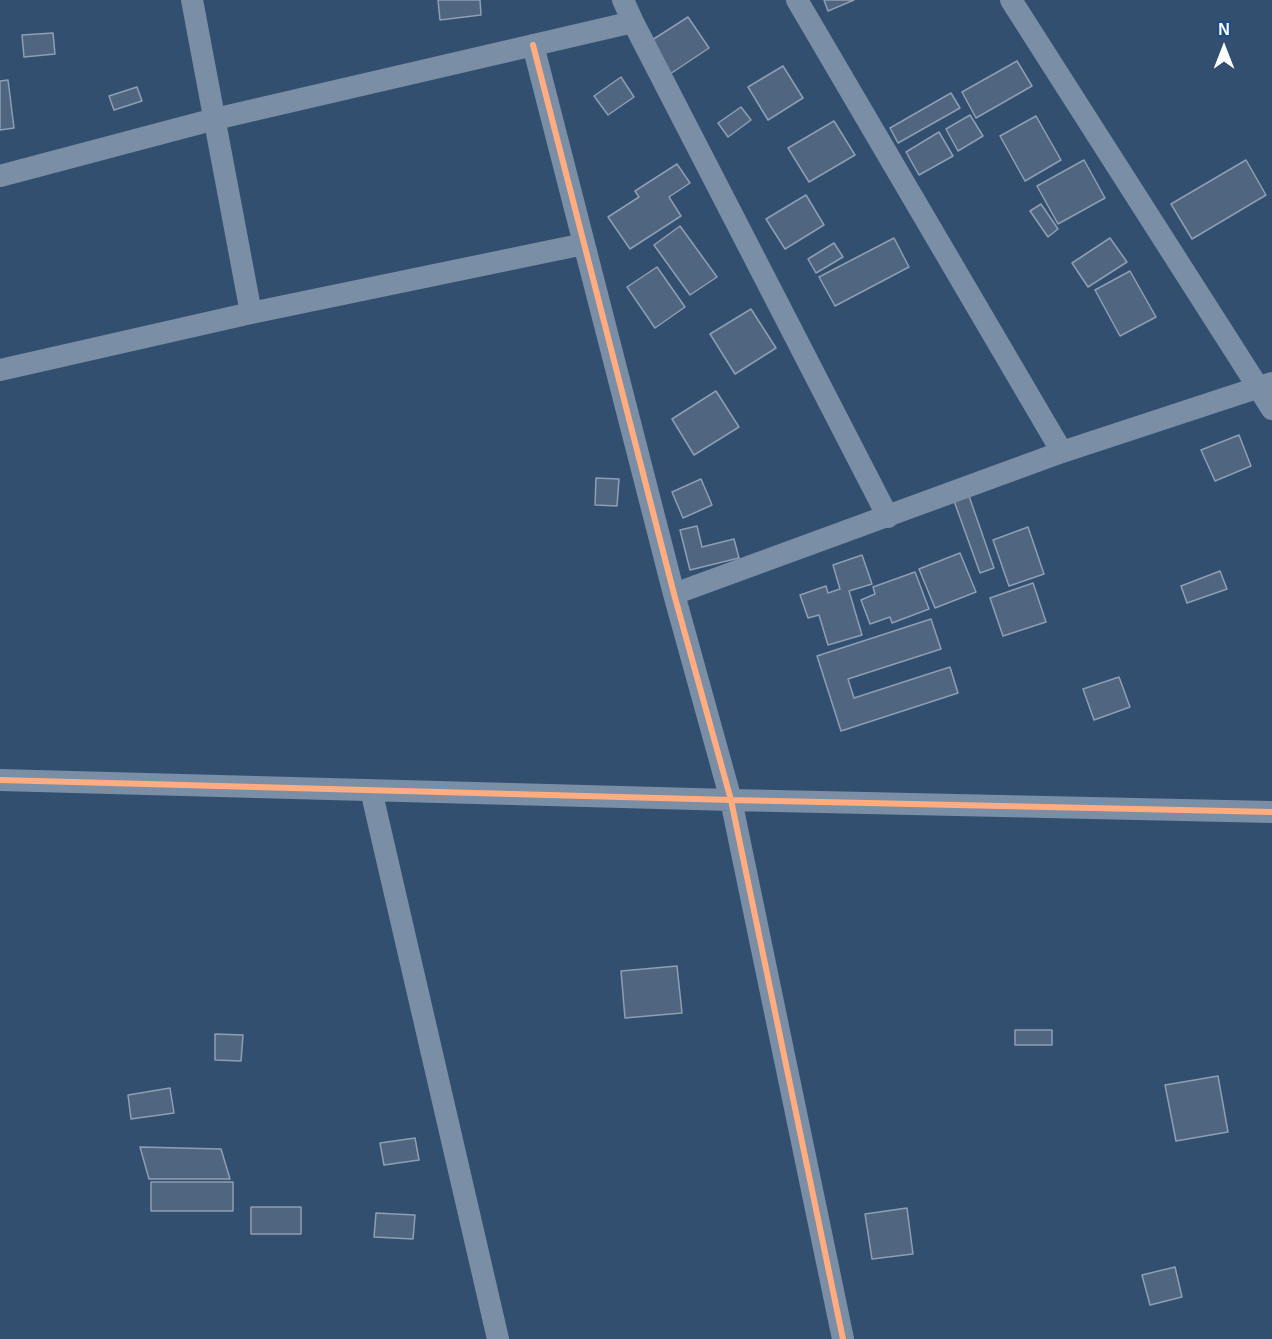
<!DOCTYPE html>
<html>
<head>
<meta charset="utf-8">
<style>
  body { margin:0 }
  #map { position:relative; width:1272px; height:1339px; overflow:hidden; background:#334f70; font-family:Arial,sans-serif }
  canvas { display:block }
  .north { position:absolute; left:1194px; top:18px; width:60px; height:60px; -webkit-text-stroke:4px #1a4c89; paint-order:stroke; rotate:0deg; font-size:16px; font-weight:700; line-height:24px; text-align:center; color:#fff }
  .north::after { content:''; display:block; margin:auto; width:21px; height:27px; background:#fff; clip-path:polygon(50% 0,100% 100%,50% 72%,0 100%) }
</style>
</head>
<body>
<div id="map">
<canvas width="1272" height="1339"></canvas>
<div class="north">N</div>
</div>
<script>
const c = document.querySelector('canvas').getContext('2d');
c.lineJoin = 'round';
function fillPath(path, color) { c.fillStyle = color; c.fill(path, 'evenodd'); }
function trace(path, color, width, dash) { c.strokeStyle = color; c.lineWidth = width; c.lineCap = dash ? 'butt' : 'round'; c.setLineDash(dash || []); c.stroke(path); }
const building = new Path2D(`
  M438 0H480L481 15 440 20Z
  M824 0H854L828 11Z
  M688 17 709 48 670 74 649 42Z
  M53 33 55 54 24 57 22 35Z
  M1017 61 1032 86 976 118 962 92Z
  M783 66 803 98 768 120 748 87Z
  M621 77 634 97 608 115 594 96Z
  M8 80 14 128 0 130V81Z
  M137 87 142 101 114 110 109 96Z
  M951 93 960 108 898 143 890 128Z
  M741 107 751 120 728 137 718 123Z
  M970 115 983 136 958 151 946 129Z
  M1036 116 1061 160 1025 181 1000 136Z
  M834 121 855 155 809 182 788 148Z
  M939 132 953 156 919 175 906 152Z
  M1084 160 1105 198 1058 224 1037 186Z
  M1246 160 1266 195 1192 239 1171 204Z
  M677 164 690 183 669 197 681 216 630 249 608 217 639 197 635 191Z
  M806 195 824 225 785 249 766 219Z
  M1041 204 1058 229 1048 237 1030 211Z
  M680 226 717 277 690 295 654 245Z
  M894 238 909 267 835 306 819 277Z
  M1110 238 1127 262 1088 287 1072 263Z
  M834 243 843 257 816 273 808 259Z
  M657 267 685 307 655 328 627 287Z
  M1130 271 1156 317 1120 336 1095 290Z
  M751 309 776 348 735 374 710 334Z
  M716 391 739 427 694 455 672 419Z
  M1239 435 1251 466 1215 481 1201 450Z
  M596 478 619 479 617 506 595 505Z
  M701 479 712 505 683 518 672 492Z
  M969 496 994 568 980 573 954 501Z
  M697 526 702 547 734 539 739 558 690 570 680 530Z
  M1028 527 1044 574 1009 586 993 540Z
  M960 553 976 592 935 608 919 569Z
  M862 555 872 584 849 591 862 635 828 645 819 615 808 618 800 595 826 586 828 593 840 589 833 565Z
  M1220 571 1227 589 1187 603 1181 586Z
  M915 572 929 609 892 623 890 617 870 624 861 600 875 594 873 587Z
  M1033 583 1046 622 1003 636 990 598Z
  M931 619 941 649 848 679 854 698 950 667 958 693 841 731 817 656Z
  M1119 677 1130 707 1094 720 1083 689Z
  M677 966 682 1013 625 1018 621 971Z
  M1015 1030H1052V1045H1015Z
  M215 1034 243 1035 241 1061 215 1060Z
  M1218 1076 1228 1132 1176 1141 1165 1085Z
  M170 1088 174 1113 131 1119 128 1095Z
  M415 1138 419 1160 384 1165 380 1143Z
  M140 1147 221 1149 230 1179H149Z
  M151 1182H233V1211H151Z
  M251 1207H301V1234H251Z
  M907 1208 913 1254 872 1259 865 1214Z
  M376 1213 415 1215 413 1239 374 1237Z
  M1175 1267 1182 1297 1150 1305 1142 1275Z`);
fillPath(building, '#506680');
trace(building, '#8e9fb3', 1.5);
trace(new Path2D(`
  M192 0 251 313
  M623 0 633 22 888 517
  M797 0 1062 452
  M1011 0 1272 409
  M533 45 674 594 731 800 843 1339
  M0 176 215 119 633 22
  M0 370 251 313 584 244
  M674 594 1062 452 1272 383
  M0 780 731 800 1272 812
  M371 790 498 1339`), '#7a8ea5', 22);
trace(new Path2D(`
  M533 45 674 594 731 800 843 1339
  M0 780 731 800 1272 812`), '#ffac80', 6);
</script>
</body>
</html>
